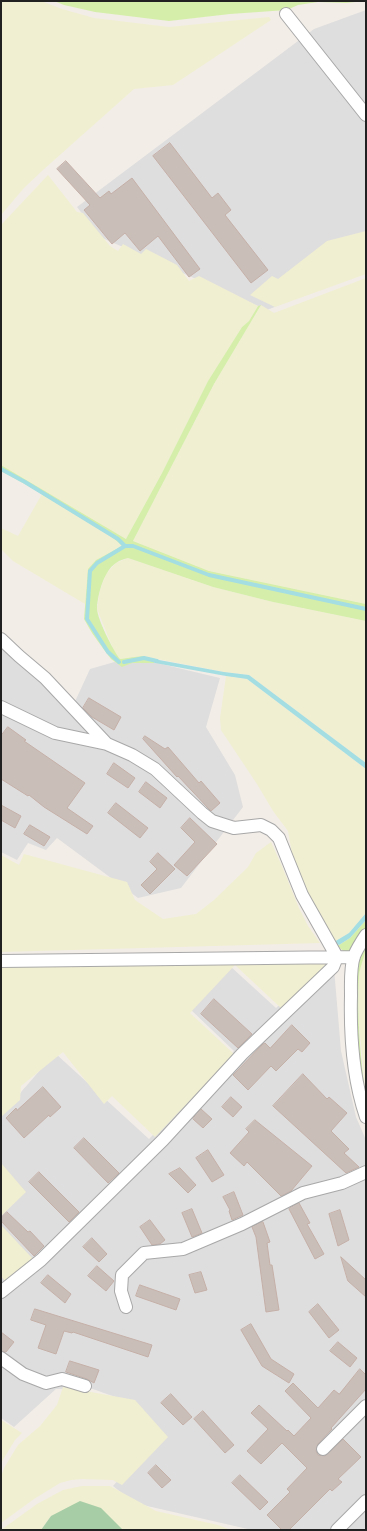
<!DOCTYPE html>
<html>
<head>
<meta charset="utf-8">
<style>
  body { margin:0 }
  #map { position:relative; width:367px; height:1531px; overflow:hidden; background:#f2ede7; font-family:"Asap Condensed",sans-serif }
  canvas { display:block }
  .frame { position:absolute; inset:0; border:2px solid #212121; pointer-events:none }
</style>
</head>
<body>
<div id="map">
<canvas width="367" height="1531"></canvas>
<div class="frame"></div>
</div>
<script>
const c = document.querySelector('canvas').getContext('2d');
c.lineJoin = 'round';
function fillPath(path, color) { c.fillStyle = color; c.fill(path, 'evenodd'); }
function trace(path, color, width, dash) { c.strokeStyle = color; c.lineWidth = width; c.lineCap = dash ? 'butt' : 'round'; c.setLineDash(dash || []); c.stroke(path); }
fillPath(new Path2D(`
  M366 10V271L267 310 100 237 77 207 314 29Z
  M1 644 72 708 90 669 132 657 220 678 206 727 235 775 243 807 181 888 138 898 57 838 46 850 28 843 17 860 1 852Z
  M333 956 341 1051 356 1117 366 1140V1530H252L134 1503 113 1486 159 1434 132 1403 90 1388 56 1389 14 1427 1 1418V1115L55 1053 149 1139 234 1051 189 1008 230 966 276 1008Z`), '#dfdede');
fillPath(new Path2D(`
  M1 1H41L62 9 94 18 169 27 269 17 271 20 173 85 134 89 43 170 24 188 1 215Z
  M48 175 77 212 83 213 110 246 118 251 123 244 141 254 146 249 177 265 189 281 199 276 258 306 249 321 242 327 208 381 162 473 126 539 1 465V225Z
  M366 231V274L275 307 250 295 272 276 278 279 327 241Z
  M366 278V604L209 571 133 541 214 384 261 305 274 313Z
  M42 494 117 540 122 546 96 560 89 569 85 604 13 561 1 549V528L18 536Z
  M128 558 213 587 273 602 366 621V763L249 675 224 672 142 656 120 659 114 651 97 609 100 590 106 574 116 563Z
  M226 676 247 679 366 769V913L349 933 334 942 305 891 292 854 288 831 273 811 257 784 221 730 220 718Z
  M271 842 281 864 299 908 308 926 320 943 1 952V855L19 865 24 854 127 882 135 900 163 919 196 914 214 900 248 867 256 853Z
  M366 951V1096L359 1024V975L362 960Z
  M329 961 282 1009 235 965 190 1013 234 1054 155 1137 112 1096 104 1104 63 1052 21 1086 20 1100 1 1117V967L172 964 235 965Z
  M1 1163 26 1192 1 1216Z
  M1 1225 33 1259 5 1281 1 1276Z
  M63 1387 135 1400 168 1437 122 1485 113 1480 82 1479 71 1480 60 1483 34 1499 1 1523V1477L4 1468 18 1445 40 1426 57 1405Z
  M1 1420 22 1433 15 1440 1 1463Z
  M82 1486H110L156 1511 218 1525 231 1530H123V1529L51 1516 41 1530H1L37 1504 63 1490Z`), '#f1efd1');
fillPath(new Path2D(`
  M54 1H365L346 3 318 2 298 5 287 10 230 14 169 21 95 12 64 5Z
  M261 305 214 384 133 541 209 571 366 604V621L273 602 213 587 128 558C125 559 120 560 116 563 104 571 98 593 97 608 97 619 113 650 120 659L142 656 159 660H152L155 663H132L122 667 111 659 102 647 92 633 84 619 88 569 96 560 122 546C111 534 95 526 81 518 55 502 28 485 1 471V465L126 539 162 473 208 381 242 327 249 321 258 306Z
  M366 920V929L351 953C343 952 339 948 334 942L339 945 350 938Z
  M366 944C366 955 360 965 359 976 357 1016 360 1057 366 1096H362L354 1004 359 958Z`), '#d5efaa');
fillPath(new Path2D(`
  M80 1501 101 1508 123 1530H41L51 1516Z`), '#a6cda6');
fillPath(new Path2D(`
  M152 660H159L224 672 249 675 366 763V769L247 679 226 676 155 663Z
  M366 913V920L350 938 339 945 334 942 349 933Z`), '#a4dde2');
trace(new Path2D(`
  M1 469 25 482 118 539 125 546H133L209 575 366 609
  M119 662 108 652 87 619 90 571 97 563 125 546
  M124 662 144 658 157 661`), '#a4dde2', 4);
const building = new Path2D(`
  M170 143 212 198 218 193 231 210 225 215 268 270 251 283 153 156Z
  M66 161 100 198 109 191 111 194 132 178 200 269 189 277 158 236 140 251 125 233 112 244 84 210 90 205 57 169Z
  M89 698 121 717 114 730 92 717 83 708Z
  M8 727 26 740 24 741 85 783 67 808 93 826 87 834 44 807 29 795 28 796 1 779V736Z
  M145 736 165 749 168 747 199 783 201 781 220 803 211 811 207 807 178 776 177 777 143 739Z
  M114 763 135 778 128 788 107 774Z
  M146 782 167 798 160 808 139 792Z
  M116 803 148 828 140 838 108 813Z
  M1 805 21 816 15 828 1 820Z
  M190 818 217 844 187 876 174 865 195 842 181 828Z
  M30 825 50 837 44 846 24 834Z
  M158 853 175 869 150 894 141 885 157 869 150 862Z
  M214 999 252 1034 238 1048 201 1014Z
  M292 1025 310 1043 302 1052 298 1049 276 1071 271 1066 248 1090 233 1075 263 1044 265 1043 270 1048Z
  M303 1074 327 1099 329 1097 347 1113 331 1131 349 1149 344 1153 359 1167 346 1173 273 1106Z
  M43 1087 61 1107 50 1117 49 1115 24 1138 6 1118 16 1108 17 1110Z
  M231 1097 242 1107 233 1117 222 1107Z
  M201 1109 212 1119 203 1128 193 1119Z
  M255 1120 312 1166 291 1191 281 1196 247 1162 244 1166 230 1153 249 1132 246 1129Z
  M84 1138 119 1173 108 1183 74 1148Z
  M208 1150 224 1175 212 1182 196 1158Z
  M180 1168 196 1185 188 1193 169 1174Z
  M39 1172 79 1212 69 1222 29 1182Z
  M234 1192 243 1215 232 1220 229 1211 230 1210 223 1197Z
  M299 1203 310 1223 307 1224 324 1254 315 1259 289 1209Z
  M192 1209 202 1233 192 1237 182 1213Z
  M340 1210 349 1240 338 1246 329 1214Z
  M7 1212 28 1232 30 1231 44 1246 34 1256 1 1221V1218Z
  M150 1220 165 1240 160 1244 152 1245 140 1227Z
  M263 1222 270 1242 267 1243 270 1265H272L279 1310 266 1312 256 1237 252 1227Z
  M92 1238 107 1254 99 1262 83 1247Z
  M341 1257 366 1280V1297L348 1281Z
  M97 1266 114 1281 106 1291 88 1276Z
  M201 1272 207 1290 195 1293 189 1275Z
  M48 1275 71 1294 65 1303 41 1283Z
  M140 1285 180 1299 176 1310 136 1296Z
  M318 1304 339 1330 329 1338 309 1312Z
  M35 1309 152 1345 148 1357 73 1332 72 1333 64 1331 56 1354 38 1348 46 1325 31 1320Z
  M251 1324 271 1359 294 1374 289 1383 262 1366 241 1330Z
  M1 1332 14 1342 6 1352 1 1351Z
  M338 1342 357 1358 350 1367 330 1351Z
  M70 1361 99 1370 94 1383 87 1379 66 1372Z
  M360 1369 366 1375V1389L331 1428 332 1429 318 1444 316 1451 318 1455 325 1456 343 1439 361 1457 338 1479 342 1482 332 1491 330 1489 289 1530H282L267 1515 290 1492 287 1489 307 1468 282 1443 261 1464 247 1451 268 1429 251 1413 259 1405 287 1431 288 1430 294 1436 311 1418 285 1391 293 1383 318 1408 334 1390 339 1394Z
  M171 1394 192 1417 183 1425 161 1403Z
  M203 1411 234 1445 225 1453 194 1419Z
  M156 1465 171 1480 162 1488 148 1473Z
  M240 1475 268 1502 260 1510 232 1483Z`);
fillPath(building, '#cabeb9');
trace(building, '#c5b0a8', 1);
const street = new Path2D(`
  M286 14 366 115
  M1 639 19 656 45 678 107 744
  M1 707 55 733 107 744 132 755 155 769 202 813 212 821 234 828 261 825 271 830 279 838 302 895 337 957 333 967 242 1054 163 1140 41 1260 1 1292
  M366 935C362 941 357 949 354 956 350 968 351 983 351 996 350 1036 353 1079 366 1117
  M1 961 354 957
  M126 1307 121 1291 122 1275 144 1253 183 1249 242 1224 303 1193 342 1183 366 1172
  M1 1358 23 1374 46 1383 62 1379 85 1386
  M323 1449 366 1406
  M337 1530 366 1501`);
trace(street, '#a8a8a8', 14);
trace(street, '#fff', 12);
</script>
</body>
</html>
